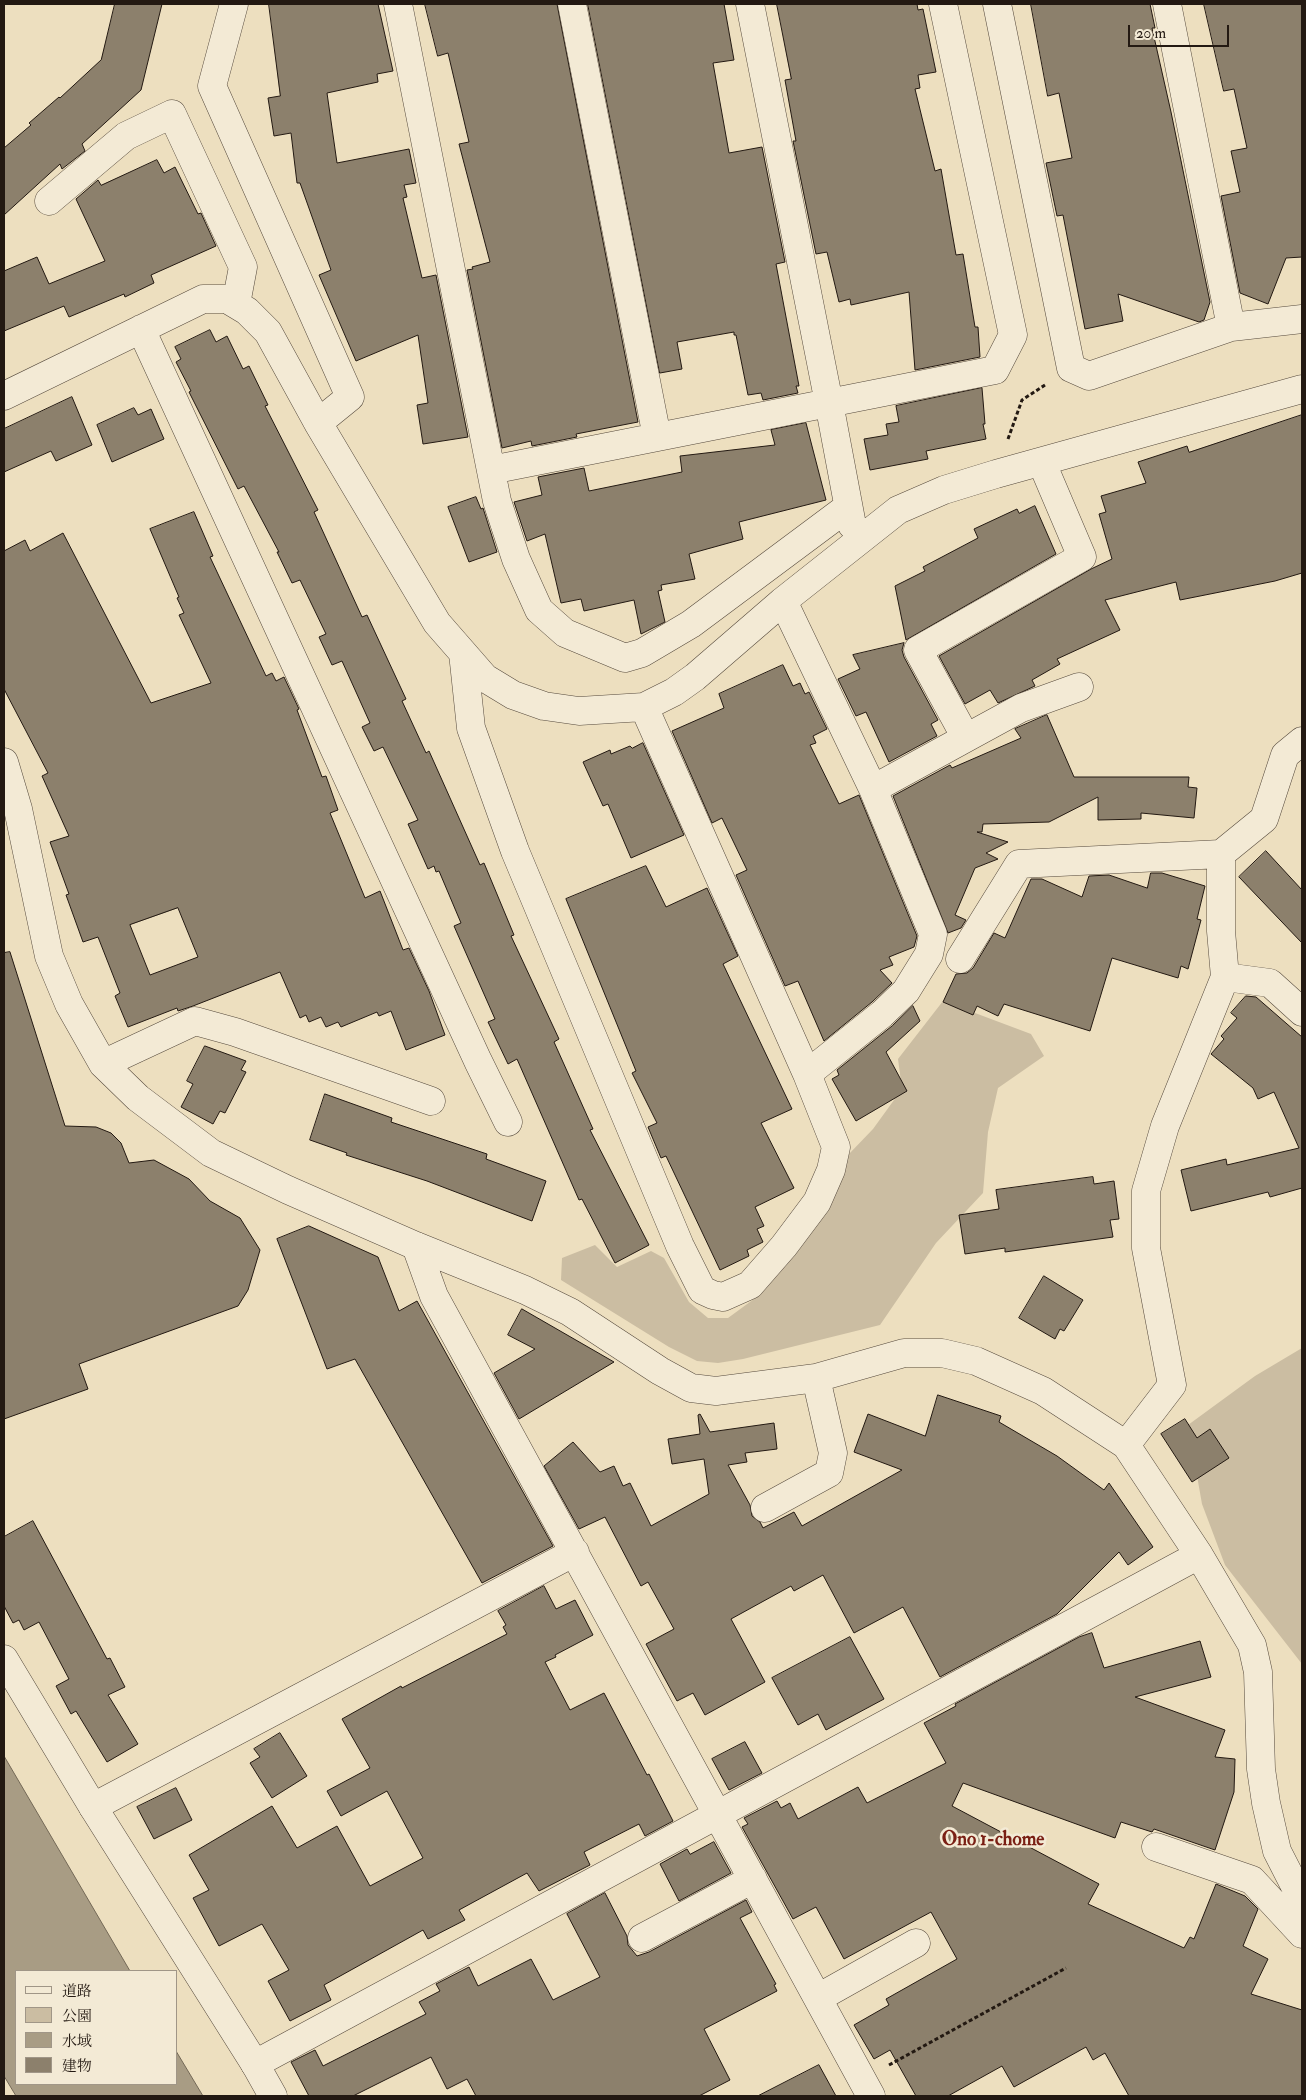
<!DOCTYPE html>
<html>
<head>
<meta charset="utf-8">
<style>
  body { margin:0 }
  #map { position:relative; width:1306px; height:2100px; overflow:hidden; background:#eddfbf; font-family:"IM FELL Double Pica","Noto Serif JP",serif }
  canvas { display:block }
  .frame { position:absolute; inset:0; border:5px solid #231912; pointer-events:none }
  .legend { position:absolute; left:15px; top:1970px; width:162px; height:115px; box-sizing:border-box; background:#f3ead5; border:1px solid #a09687; margin:0; padding:6px 9px; list-style:none; font-size:15px; color:#231912 }
  .legend li { display:flex; align-items:center; gap:10px; height:25px }
  .legend b { width:25px; border:1px solid #a09687 }
  .scale { position:absolute; left:1128px; top:25px; width:101px; height:22px; box-sizing:border-box; border:2px solid #231912; border-top:0; padding-left:6px; font-size:15px; line-height:18px; white-space:nowrap; color:#231912; -webkit-text-stroke:4px #f3ead5; paint-order:stroke }
</style>
</head>
<body>
<div id="map">
<canvas width="1306" height="2100"></canvas>
<div class="frame"></div>
<ul class="legend">
<li><b style="height:6px;background:#f3ead5"></b>道路</li>
<li><b style="height:14px;background:#cbbda2"></b>公園</li>
<li><b style="height:14px;background:#a89c84"></b>水域</li>
<li><b style="height:14px;background:#8c806c"></b>建物</li>
</ul>
<div class="scale">20 m</div>
</div>
<script>
const c = document.querySelector('canvas').getContext('2d');
c.lineJoin = 'round';
function fillPath(path, color) { c.fillStyle = color; c.fill(path, 'evenodd'); }
function trace(path, color, width, dash) { c.strokeStyle = color; c.lineWidth = width; c.lineCap = dash ? 'butt' : 'round'; c.setLineDash(dash || []); c.stroke(path); }
function label(font, color, halo, rows, align = 'center') {
  c.font = font + ' "IM FELL Double Pica",serif'; c.lineWidth = 5; c.setLineDash([]); c.textBaseline = 'middle'; c.strokeStyle = halo; c.fillStyle = color; for (const [text, x, y, turn = 0] of rows) {
    c.save(); c.translate(x, y); c.rotate((+turn || 0) * Math.PI / 180); c.textAlign = isNaN(turn) ? turn : align; if (halo) c.strokeText(text, 0, 0); c.fillText(text, 0, 0); c.restore();
  }
}
fillPath(new Path2D(`
  M943 1001 1031 1034 1044 1056 998 1088 988 1132 983 1193 936 1243 880 1325 743 1359 718 1363 697 1361 669 1347 561 1280 562 1258 595 1245 617 1267 651 1251 664 1258 689 1302 708 1318H728L754 1299 789 1258 826 1201 849 1154 873 1129 902 1089 898 1059Z
  M1302 1348V1664L1225 1565 1202 1504 1188 1425 1255 1376Z`), '#cbbda2');
const water = new Path2D(`
  M4 1756 130 1971H16V2084H176V2051L203 2096H16L4 2076Z`);
fillPath(water, '#a89c84');
trace(water, '#736856', 1);
const building = new Path2D(`
  M115 4H162L141 90 82 144 85 151 62 169 60 164 4 215V148L31 125 29 123 59 97 60 98 101 60Z
  M269 4H378L393 71 377 74 378 82 327 93 337 163 409 149 416 183 404 185 407 197 403 198 422 278 436 275 468 437 423 444 417 405 428 403 418 335 356 361 319 275 331 270 300 183H297L291 133 274 136 268 98 280 96Z
  M425 4H557L638 422 576 434 577 437 532 446 531 441 502 448 467 270 473 269 472 267 490 262 459 144 469 142 448 53 438 56Z
  M588 4H724L734 60 713 63 729 153 762 147 785 262 776 264 799 386H796L798 393 763 400 761 393 748 395 736 335H734V332L677 342 682 369 660 373Z
  M777 4H917L918 10 923 9 936 72 918 75 920 88 915 89 935 171 941 169 956 255 963 254 975 327H978L980 357 915 370 909 292 851 305 850 299 839 302 827 252 816 254 793 141H796L785 80 791 79Z
  M1031 4H1150L1155 28H1152L1171 112 1210 302 1204 320 1199 322 1118 294 1123 321 1085 329 1063 215 1057 216 1046 163 1072 158 1059 93 1048 96Z
  M1204 4H1302V257L1286 258 1268 304 1240 293 1221 196 1240 192 1231 151 1247 148 1234 89 1224 91Z
  M157 160 164 173 175 167 198 214 201 213 216 246 151 275 154 283 125 297 124 294 69 317 64 306 4 331V271L37 257 49 284 105 261 76 199 98 180 101 185Z
  M210 330 216 342 227 336 243 369 249 366 268 405 265 406 318 510 314 512 362 617 367 615 406 699 402 701 426 753 429 751 480 865 484 863 514 935 511 936 559 1039 554 1042 593 1129 590 1130 649 1245 615 1263 582 1199 579 1200 517 1059 508 1064 488 1022 495 1019 454 926 461 923 439 871 436 872 434 866 428 869 408 824 418 820 383 747 374 751 362 727 370 723 342 661 332 665 319 637 326 634 300 580 292 583 277 552H279L244 486 238 489 189 392 191 391 176 362 181 359 175 347Z
  M982 388 985 424H983L986 439 926 451 928 459 870 470 864 439 888 435 886 424 899 422 896 406Z
  M72 397 92 445 56 461 51 451 4 472V429Z
  M134 408 138 415 151 409 164 439 112 462 97 425Z
  M1302 415V573L1275 581 1180 600 1176 582 1105 600 1120 630 1057 659 1060 664 1032 680 1035 686 998 703 990 690 965 704 939 656 1091 569 1112 559 1099 514 1106 512 1101 496 1146 483 1138 462 1187 446 1189 452Z
  M806 423 826 500 739 522 743 539 689 554 695 579 661 585 662 590 658 591 665 622 641 634 634 600 584 611 581 599 561 603 545 534 527 541 514 502 542 495 538 477 584 468 589 491 682 472 680 456 775 445 771 430Z
  M476 497 481 509 483 508 497 552 469 562 448 507Z
  M1035 506 1056 554 906 640 895 586 925 571 923 567 978 538 974 529 1017 509 1019 513Z
  M194 512 213 556 210 557 266 676 272 673 276 681 284 677 299 709 297 710 322 777 326 776 338 810 330 813 365 898 380 891 403 950 409 948 429 991 445 1035 406 1050 391 1011 379 1016 377 1012 341 1027 338 1022 326 1027 321 1017 309 1022 306 1015 300 1018 280 972 193 1006 178 1011 177 1008 128 1027 115 996 120 993 98 937 83 942 66 895 69 894 50 842 69 836 42 776 48 773 4 689V551L25 540 30 551 63 533 151 703 211 683 179 615 184 613 177 598 179 597 150 529ZM178 908 198 957 150 975 130 925Z
  M904 643 902 650 904 657 938 720 931 724 937 736 889 762 866 712 856 716 838 679 860 669 853 655Z
  M783 665 793 686 800 683 805 694 809 692 827 729 813 736 816 743 810 745 839 804 859 795 917 936 914 947 889 957 893 965 880 970 892 983 872 1002 824 1041 798 981 785 986 736 875 747 870 722 818 712 823 672 731 724 708 719 694Z
  M1047 715 1074 777H1189L1188 787 1197 788 1194 818 1141 813V819L1098 820V797L1049 822 983 824 982 832H977L1008 842 986 853 998 859 975 868 955 915 966 920 961 928 948 933 893 796 950 765 952 768 1021 738 1015 729Z
  M643 743 684 835 631 858 608 804 603 806 583 762 610 750 611 754 630 746 632 748Z
  M1266 851 1302 890V943L1239 877Z
  M646 866 666 907 707 888 738 956 723 964 792 1109 761 1123 794 1188 755 1207 764 1226 757 1229 763 1242 747 1250 749 1256 720 1270 666 1156 661 1158 648 1127 657 1123 632 1073 636 1071 566 899Z
  M1151 873H1162L1205 886 1197 919 1201 920 1188 969 1181 966 1178 978 1112 958 1090 1031 1004 1004 998 1016 977 1006 973 1015 943 1002 956 974 967 973 973 968 994 933 1005 938 1031 879H1042L1082 897 1089 876 1109 875 1147 888Z
  M10 952 65 1126 96 1127 111 1133 121 1143 129 1163 154 1160 189 1179 210 1201 240 1218 260 1250 248 1290 238 1306 79 1364 88 1389 4 1419V953Z
  M1246 996 1256 997 1302 1037V1188L1270 1197 1268 1192 1191 1211 1181 1170 1226 1159 1227 1165 1299 1148 1274 1092 1258 1099 1253 1088 1211 1054 1224 1039 1221 1036 1237 1018 1231 1013Z
  M913 1006 920 1021 886 1052 907 1091 856 1121 832 1079 839 1075 837 1070 892 1026Z
  M205 1046 246 1061 241 1070 246 1072 225 1113 220 1111 213 1124 181 1107 193 1084 187 1081Z
  M325 1094 392 1118 391 1122 487 1154 486 1159 546 1181 532 1221 427 1181 346 1155 347 1153 310 1140Z
  M1093 1177 1094 1184 1114 1181 1119 1219 1110 1220 1113 1237 1005 1252V1248L965 1254 959 1215 999 1209 996 1190Z
  M309 1226 378 1257 399 1311 417 1301 553 1546 482 1583 355 1359 327 1369 277 1239Z
  M1044 1276 1083 1300 1064 1331 1060 1329 1055 1339 1019 1318Z
  M522 1309 614 1362 519 1419 494 1373 535 1349 508 1335Z
  M938 1395 1001 1416 999 1422 1057 1456 1104 1490 1109 1483 1153 1547 1128 1565 1119 1552 1057 1614 940 1677 903 1607 854 1633 823 1575 794 1591 791 1586 731 1619 765 1682 705 1715 693 1693 677 1701 646 1644 674 1629 648 1582 641 1586 605 1517 579 1529 544 1466 573 1442 600 1472 614 1466 623 1486 630 1483 651 1526 709 1494 704 1459 672 1464 668 1439 700 1434 698 1415 700 1414 710 1432 774 1423 777 1449 745 1453 747 1462 728 1465 750 1505 752 1516 760 1522 763 1528 794 1512 802 1526 902 1470 854 1452 868 1414 925 1436Z
  M1185 1419 1197 1438 1210 1429 1229 1458 1192 1482 1161 1434Z
  M33 1521 107 1659 110 1658 125 1687 108 1695 138 1744 107 1762 76 1711 71 1714 56 1686 69 1679 39 1622 24 1630 19 1620 13 1623 4 1606V1537Z
  M544 1586 556 1609 575 1600 593 1635 555 1655 556 1657 545 1662 570 1710 604 1693 647 1775 649 1774 673 1821 645 1836 639 1824 584 1852 590 1865 539 1891 527 1873 459 1910 465 1920 428 1939 423 1930 324 1985 331 2000 290 2021 268 1981 289 1970 262 1924 219 1946 193 1898 209 1890 189 1855 272 1806 297 1848 337 1826 370 1886 423 1858 387 1791 341 1816 327 1791 370 1768 342 1719 401 1686 402 1688 507 1634 503 1627 506 1625 498 1611Z
  M1092 1633 1104 1668 1200 1641 1211 1677 1135 1697 1225 1730 1215 1757 1235 1759 1234 1792 1215 1850 1154 1829 1152 1832 1121 1822 1115 1838 963 1783 952 1806 1099 1884 1088 1904 1184 1948 1190 1937 1194 1939 1216 1884 1245 1896 1258 1909 1243 1946 1268 1959 1251 1994 1302 2010V2096H1129L1105 2053 1093 2060 1086 2047 1014 2087 1002 2066 948 2096H916L890 2050 874 2059 854 2025 889 2005 886 1999 957 1959 931 1912 844 1959 816 1907 793 1919 742 1827 748 1824 744 1818 777 1801 781 1808 790 1803 798 1819 858 1787 867 1803 946 1763 924 1723 956 1706 955 1704 1079 1637Z
  M850 1637 884 1699 826 1730 818 1714 798 1725 772 1678Z
  M280 1733 307 1776 272 1798 250 1763 260 1757 254 1749Z
  M745 1742 762 1773 729 1790 712 1759Z
  M176 1788 192 1820 154 1839 137 1807Z
  M714 1842 731 1873 679 1901 660 1864 687 1849 690 1854Z
  M605 1893 627 1936 628 1945 637 1956 649 1952 746 1900 752 1912 740 1918 776 1984 774 1985 777 1991 704 2029 730 2080 699 2096H476L467 2079 447 2089 431 2057 353 2096H309L291 2062 315 2050 323 2066 426 2014 419 2002 440 1991 436 1984 469 1967 478 1986 531 1959 553 2000 600 1977 567 1914Z
  M819 2065 836 2096H758Z`);
fillPath(building, '#8c806c');
trace(building, '#231912', 1);
const minor = new Path2D(`
  M234 4 212 86 350 397 318 423
  M398 4 497 501 516 559 539 610 565 633 625 658 642 653 691 624 848 507
  M572 4 657 437
  M750 4 829 403 852 525
  M997 4 1071 368 1089 376 1231 327 1302 319
  M1167 4 1231 327
  M49 201 126 136 172 114 243 267 236 304
  M141 329 478 1061 508 1122
  M4 396 203 299H227L247 311 268 332 318 423 437 623 485 678 513 695 544 706 579 711 644 707 674 692 695 677 783 601 898 510 944 490 996 474 1302 389
  M491 470 995 370 1013 335 943 4
  M783 601 873 789 933 934 929 954 906 991 882 1014 807 1074
  M463 653 471 728 515 851 680 1246 702 1290 713 1295 723 1297 750 1285 784 1246 817 1202 831 1170 836 1147 807 1074 644 707
  M966 738 1021 708 1079 687
  M4 762 18 809 49 956 69 1004 103 1064 138 1098 211 1153 288 1190 416 1246 525 1290 570 1312 660 1371 691 1388 716 1391 816 1378 904 1353H942L976 1361 1043 1391 1126 1445 1199 1555 1252 1645 1258 1672 1261 1769 1266 1803 1277 1851 1302 1900
  M873 789 966 738 918 650 1082 557 1042 463
  M960 959 1019 864 1221 854
  M1225 977 1270 983 1302 1012
  M103 1064 195 1021 235 1032 431 1101
  M416 1246 434 1296 871 2096
  M1126 1445 1172 1385 1146 1248V1191L1165 1126 1225 977 1221 931V854L1264 819 1285 755 1302 741
  M765 1508 829 1473 833 1453 816 1378
  M93 1807 575 1552
  M1156 1847 1252 1880 1302 1934
  M642 1938 753 1879
  M818 1998 916 1943
  M255 2064 1199 1555`);
const tertiary = new Path2D(`
  M4 1659 93 1807 255 2064 273 2096`);
trace(minor, '#564a3d', 29);
trace(tertiary, '#564a3d', 29);
trace(new Path2D(`
  M1008 439 1022 400 1045 385
  M889 2065 1066 1968`), '#231912', 3, [4, 2.5]);
trace(minor, '#f3ead5', 28);
trace(tertiary, '#f3ead5', 28);
label('bold 19px', '#7a1f14', '#f3ead5', [
  ["Ono 1-chome",993,1841]
]);
</script>
</body>
</html>
